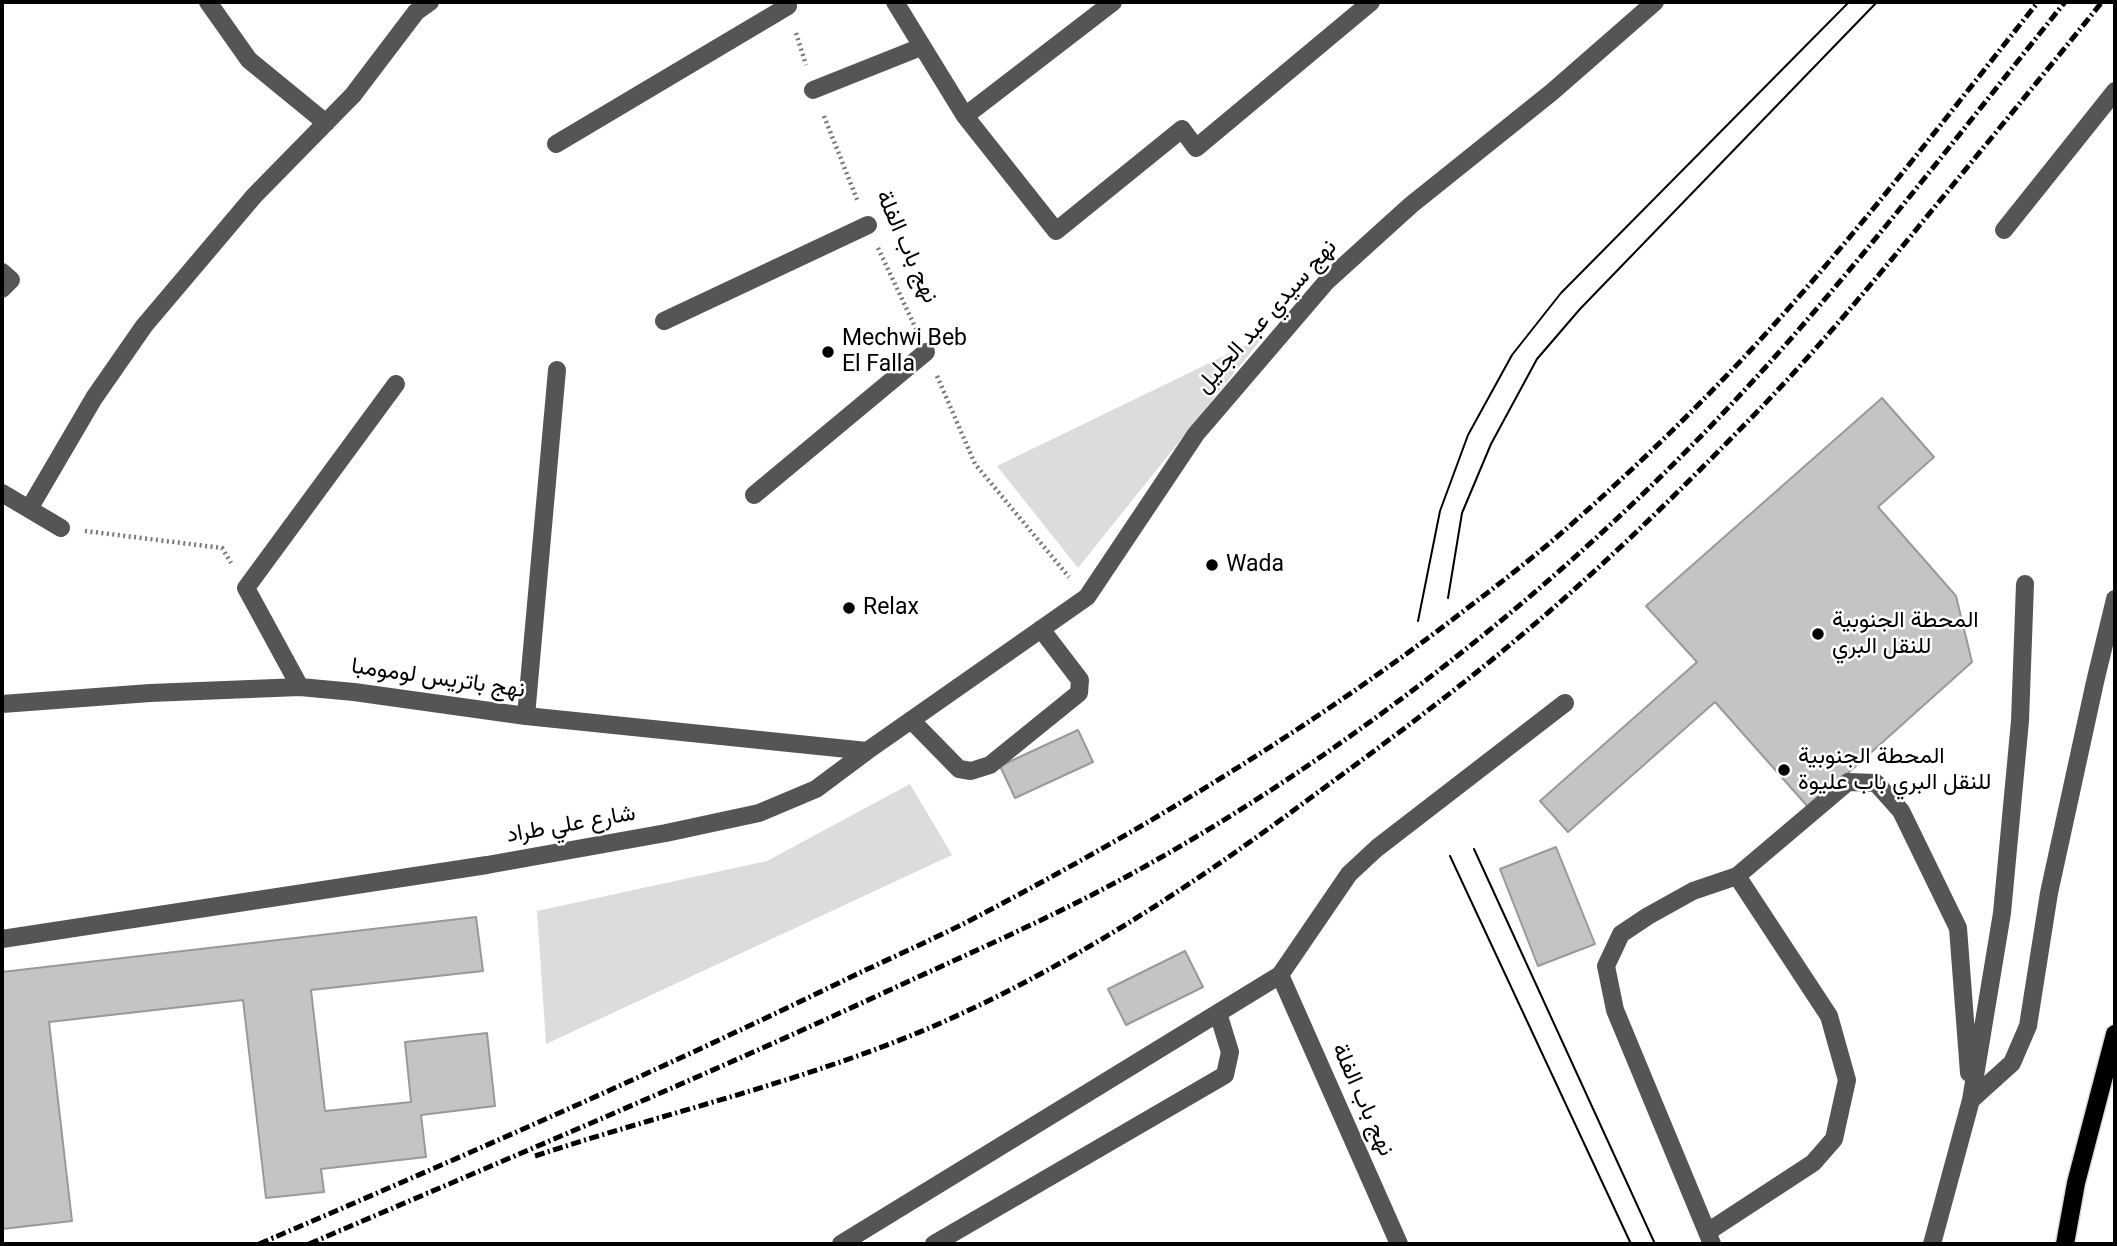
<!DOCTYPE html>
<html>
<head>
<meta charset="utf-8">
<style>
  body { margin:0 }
  #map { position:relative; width:2117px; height:1246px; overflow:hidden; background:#fff; font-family:Roboto,sans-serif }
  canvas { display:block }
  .frame { position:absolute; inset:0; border:4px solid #000; pointer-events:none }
</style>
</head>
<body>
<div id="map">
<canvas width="2117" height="1246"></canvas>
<div class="frame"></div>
</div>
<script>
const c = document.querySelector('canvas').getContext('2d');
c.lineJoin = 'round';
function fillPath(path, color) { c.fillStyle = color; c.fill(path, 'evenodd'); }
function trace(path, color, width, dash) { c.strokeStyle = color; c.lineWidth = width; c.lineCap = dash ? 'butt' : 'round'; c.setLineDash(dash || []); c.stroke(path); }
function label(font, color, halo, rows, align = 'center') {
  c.font = font + ' Roboto,Vazirmatn,sans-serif'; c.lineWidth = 5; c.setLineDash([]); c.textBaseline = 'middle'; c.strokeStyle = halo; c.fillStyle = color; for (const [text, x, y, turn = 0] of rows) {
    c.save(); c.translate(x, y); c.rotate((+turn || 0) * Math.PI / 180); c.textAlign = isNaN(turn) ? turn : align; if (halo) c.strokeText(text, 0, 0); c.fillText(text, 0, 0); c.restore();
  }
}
fillPath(new Path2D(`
  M1263 337 1078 568 997 466Z
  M910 784 952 855 546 1044 537 911 767 861Z`), '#dcdcdc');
const building = new Path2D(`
  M1882 398 1934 457 1878 507 1956 596 1972 662 1809 808 1715 702 1568 832 1540 801 1697 662 1646 606Z
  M1078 730 1093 762 1015 798 1000 766Z
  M1556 847 1595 944 1538 966 1500 869Z
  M476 917 483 971 311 990 325 1111 411 1102 405 1042 487 1033 495 1106 421 1115 426 1157 321 1169 324 1192 266 1198 243 1000 49 1022 72 1221 2 1229V972Z
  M1185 951 1203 987 1126 1025 1108 989Z`);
fillPath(building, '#c4c4c4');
trace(building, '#999', 2);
const major = new Path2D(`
  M2065 1244 2076 1183 2115 1034`);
trace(major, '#dbdbdb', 21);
trace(new Path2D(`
  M796 33 806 65
  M824 116 858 202
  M878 248 916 329
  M937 376 975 464 1069 577
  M85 531 222 548 231 563`), '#777', 4.5, [2, 3.5]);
trace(new Path2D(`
  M208 2 249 60 326 123
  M895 2 965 116 1056 231 1182 129 1196 148 1371 2
  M813 90 921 47
  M965 116 1113 2
  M556 144 788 6
  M2004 230 2115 91
  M2 272 11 280 2 289
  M664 321 868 225
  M2 493 61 528
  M754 495 926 352
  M29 509 94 398 144 326 254 196 353 95 416 12 430 2
  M300 687 246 588 396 384
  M2 704 150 693 300 687 354 692 526 716 867 751
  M526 716 557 370
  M911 720 959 769 971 771 990 765 1079 693 1080 680 1041 629
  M1737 876 1848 782 1876 783 1901 811 1958 928 1969 1073
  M2 939 487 865 666 833 759 813 816 789 867 751 1087 597 1196 434 1327 281 1411 205 1552 92 1655 2
  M1280 975 1399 1244
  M1971 1100 2012 1063 2028 1026 2049 893 2095 682 2115 599
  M1709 1231 1813 1163 1834 1139 1847 1080 1829 1016 1737 876 1693 891 1648 916 1621 934 1606 966 1615 1010 1712 1244
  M841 1244 1280 975 1349 874 1377 848 1565 703
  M934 1244 1225 1075 1230 1052 1218 1013
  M1932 1244 1971 1100 2002 913 2020 721 2025 584`), '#555', 18);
trace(major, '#000', 18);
trace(new Path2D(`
  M1448 598 1462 513 1491 444 1537 359 1580 309 1877 2
  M1418 621 1440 511 1468 435 1512 355 1561 293 1849 2
  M1474 849 1655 1244
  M1450 856 1631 1244`), '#000', 2);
trace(new Path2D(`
  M535 1156C668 1112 806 1081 934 1026 1069 967 1192 886 1309 799 1384 744 1460 688 1530 628 1609 561 1683 488 1755 414 1820 347 1879 275 1938 203 1993 136 2048 69 2102 2
  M259 1244C459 1158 659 1071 855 975 891 958 929 941 965 923 1132 836 1294 739 1444 626 1486 594 1527 563 1566 529 1630 473 1691 414 1749 352 1852 241 1944 120 2038 2
  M309 1244C504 1160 701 1078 894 988 970 953 1048 919 1122 879 1257 806 1385 716 1503 619 1602 537 1695 447 1780 351 1879 239 1971 119 2065 2`), '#000', 5, [10, 3.5, 2, 3.5]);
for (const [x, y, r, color] of [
  [828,352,7,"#000"],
  [1212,565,7,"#000"],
  [849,608,7,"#000"],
  [1818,634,7,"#000"],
  [1784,770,7,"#000"]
]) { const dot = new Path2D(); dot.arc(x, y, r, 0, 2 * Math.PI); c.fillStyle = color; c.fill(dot); trace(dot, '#fff', 2.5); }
label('23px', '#000', '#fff', [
  ["نهج باب الفلة",906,247,66],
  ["نهج سيدي عبد الجليل",1267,317,-48],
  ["نهج باتريس لومومبا",438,679,8],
  ["شارع علي طراد",571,825,-10],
  ["نهج باب الفلة",1362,1100,66]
]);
label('23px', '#000', '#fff', [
  ["Mechwi Beb",842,339],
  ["El Falla",842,365],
  ["Wada",1226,565],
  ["Relax",863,608],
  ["المحطة الجنوبية",1832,621],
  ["للنقل البري",1832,647],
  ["المحطة الجنوبية",1798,757],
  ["للنقل البري باب عليوة",1798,783]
], 'left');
</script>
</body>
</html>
